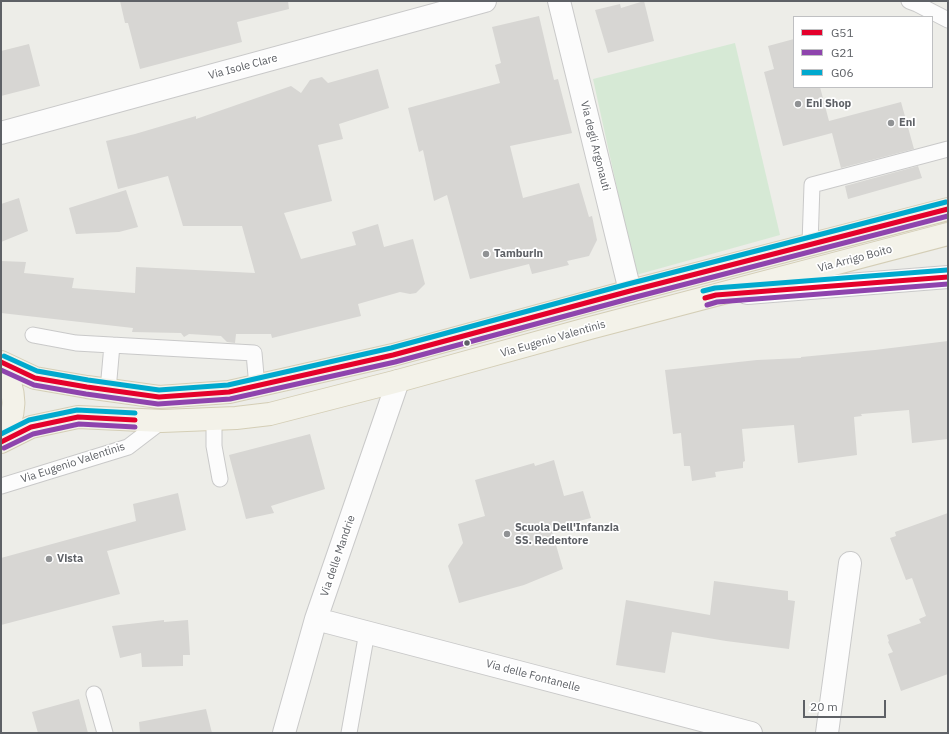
<!DOCTYPE html>
<html>
<head>
<meta charset="utf-8">
<style>
  body { margin:0 }
  #map { position:relative; width:949px; height:734px; overflow:hidden; background:#edede8; font-family:"IBM Plex Sans",sans-serif }
  canvas { display:block }
  .frame { position:absolute; inset:0; border:2px solid #5e6166; pointer-events:none }
  .legend { position:absolute; left:793px; top:16px; width:140px; height:72px; box-sizing:border-box; background:#fff; border:1px solid #bfc0c2; margin:0; padding:5px 7px; list-style:none; font-size:12px; color:#5e6166 }
  .legend li { display:flex; align-items:center; gap:8px; height:20px }
  .legend b { width:20px; border:1px solid #bfc0c2 }
  .scale { position:absolute; left:803px; top:700px; width:83px; height:18px; box-sizing:border-box; border:2px solid #5e6166; border-top:0; padding-left:5px; font-size:12px; line-height:14px; white-space:nowrap; color:#5e6166; -webkit-text-stroke:3px #fff; paint-order:stroke }
</style>
</head>
<body>
<div id="map">
<canvas width="949" height="734"></canvas>
<div class="frame"></div>
<ul class="legend">
<li><b style="height:5px;background:#e4002b"></b>G51</li>
<li><b style="height:5px;background:#8e44ad"></b>G21</li>
<li><b style="height:5px;background:#00a9ce"></b>G06</li>
</ul>
<div class="scale">20 m</div>
</div>
<script>
const c = document.querySelector('canvas').getContext('2d');
c.lineJoin = 'round';
function fillPath(path, color) { c.fillStyle = color; c.fill(path, 'evenodd'); }
function trace(path, color, width, dash) { c.strokeStyle = color; c.lineWidth = width; c.lineCap = dash ? 'butt' : 'round'; c.setLineDash(dash || []); c.stroke(path); }
function label(font, color, halo, rows, align = 'center') {
  c.font = font + ' "IBM Plex Sans",sans-serif'; c.lineWidth = 3.5; c.setLineDash([]); c.textBaseline = 'middle'; c.strokeStyle = halo; c.fillStyle = color; for (const [text, x, y, turn = 0] of rows) {
    c.save(); c.translate(x, y); c.rotate((+turn || 0) * Math.PI / 180); c.textAlign = isNaN(turn) ? turn : align; if (halo) c.strokeText(text, 0, 0); c.fillText(text, 0, 0); c.restore();
  }
}
fillPath(new Path2D(`
  M735 43 780 235 636 275 593 79Z`), '#d6e9d5');
fillPath(new Path2D(`
  M120 1H288L289 9 237 22 242 42 140 69 128 23H125Z
  M644 1 654 41 608 53 595 10 620 4 621 8Z
  M539 16 554 80 558 79 572 133 510 146 523 198 579 183 589 217 592 216 597 240 589 256 567 261 569 265 532 274 529 264 470 279 447 195 434 201 423 150 419 152 408 108 500 83 495 65 501 63 492 27Z
  M794 39V87H820L829 121 901 102 914 149 841 168 832 133 783 146 764 72 774 69 768 46Z
  M29 44 40 86 1 96V51Z
  M378 69 389 108 339 124 343 139 318 145 332 201 284 213 301 259 356 245 352 232 378 224 384 247 413 239 425 284 416 293 410 294 400 292 358 304 361 316 272 338 271 334H236L235 343 227 342 221 336 189 334 184 337 181 333 132 332 133 328 1 313V261L26 262 24 273 74 278 72 288 135 293 136 267 255 273 242 226H183L168 176 118 189 106 141 135 134 196 116V119L291 86 301 93 310 80 322 77 328 83Z
  M918 166 922 178 848 199 845 186Z
  M126 190 138 227 119 232 76 234 69 208Z
  M19 198 28 231 1 242V204Z
  M948 341V439L912 443 909 410 861 414 862 416 854 417 857 455 798 463 794 425 742 429 745 461 743 462V468L715 472 716 477 692 481 690 466H684L681 433 673 434 665 370 757 360 801 358V357L875 350Z
  M310 434 325 489 271 506 274 513 246 519 229 455Z
  M554 460 564 496 583 491 591 518 551 528 563 569 524 585 459 603 448 566 463 543 458 524 485 516 475 480 534 463 535 466Z
  M178 493 186 530 107 551 120 594 1 625V558L136 521 133 504Z
  M948 513V674L901 691 888 654 893 652 888 642 889 641 887 635 921 623 919 619 926 616 912 578 906 580 890 538 896 536 895 532Z
  M714 581 788 591V600L795 601 789 649 726 641 672 632 665 673 616 665 626 600 710 615Z
  M164 620V622L188 620 190 655H183V666L142 667 141 653 120 658 112 626Z
  M79 699 88 733H38L32 712Z
  M206 709 212 733H140L139 722Z`), '#d7d6d3');
const lane = new Path2D(`
  M909 1 917 4 948 20
  M810 244 812 185 948 149
  M33 335 76 343 254 353 257 387
  M108 390 112 345
  M214 419V446L220 479
  M1 486 128 447 162 421
  M94 694 105 733
  M349 733 367 632`);
const street = new Path2D(`
  M559 1 630 291
  M1 133 485 1
  M316 619 751 733
  M284 733 316 619 398 381
  M827 733 850 563`);
const secondary = new Path2D(`
  M747 293 948 277`);
const primary = new Path2D(`
  M1 362 35 378 87 387 159 397 229 392 393 355 630 291 948 209
  M1 366C19 392 16 416 1 442
  M1 442 31 427 78 417 162 421 236 418 270 414 398 381 590 328 948 234`);
trace(lane, '#c9c9c9', 17);
trace(street, '#c9c9c9', 24);
trace(secondary, '#c9c9c9', 24);
trace(primary, '#d4ceb6', 24);
trace(lane, '#fcfcfc', 15);
trace(street, '#fcfcfc', 22);
trace(secondary, '#fcfcfc', 22);
trace(primary, '#f3f2e9', 22);
trace(new Path2D(`
  M705 298 716 295 948 277
  M1 362 35 378 87 387 159 397 229 392 393 355 630 291 948 209
  M1 442 31 427 78 417 135 420`), '#e4002b', 5);
trace(new Path2D(`
  M707 305 717 302 948 284
  M1 370 34 385 86 394 158 404 230 399 395 362 632 298 948 216
  M4 448 33 434 79 424 135 427`), '#8e44ad', 5);
trace(new Path2D(`
  M703 291 715 288 947 270
  M4 356 37 371 88 380 159 390 228 385 391 348 628 284 946 202
  M1 434 29 420 77 410 135 413`), '#00a9ce', 5);
for (const [x, y, r, color] of [
  [798,104,4,"#909294"],
  [891,123,4,"#909294"],
  [486,254,4,"#909294"],
  [467,343,3.5,"#5e6166"],
  [507,534,4,"#909294"],
  [49,559,4,"#909294"]
]) { const dot = new Path2D(); dot.arc(x, y, r, 0, 2 * Math.PI); c.fillStyle = color; c.fill(dot); trace(dot, '#fff', 1.5); }
label('11px', '#5e6166', '#fff', [
  ["Via Isole Clare",243,67,-15],
  ["Via degli Argonauti",595,146,76],
  ["Via Arrigo Boito",855,259,-15],
  ["Via Eugenio Valentinis",553,339,-16],
  ["Via Eugenio Valentinis",73,463,-18],
  ["Via delle Mandrie",338,556,-71],
  ["Via delle Fontanelle",533,676,15]
]);
label('bold 11px', '#5e6166', '#fff', [
  ["Eni Shop",806,104],
  ["Eni",899,123],
  ["Tamburin",494,254],
  ["Scuola Dell'Infanzia",515,528],
  ["SS. Redentore",515,541],
  ["Vista",57,559]
], 'left');
</script>
</body>
</html>
